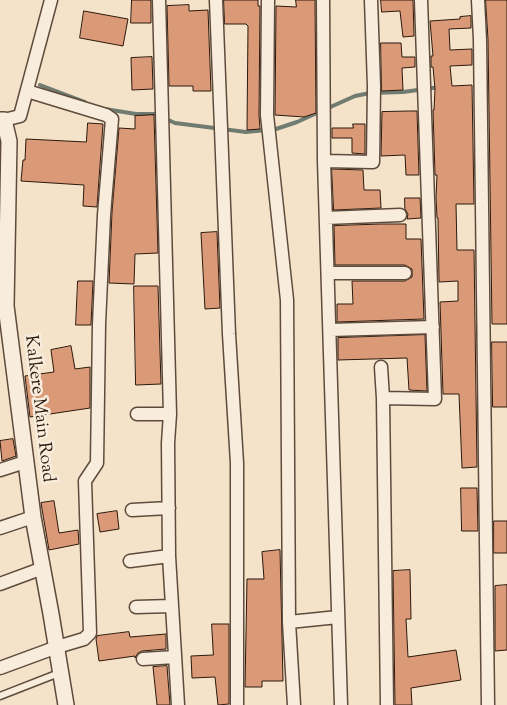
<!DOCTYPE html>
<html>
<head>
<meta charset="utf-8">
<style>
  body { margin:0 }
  canvas { display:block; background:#f4e2c9 }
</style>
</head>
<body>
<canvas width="507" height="705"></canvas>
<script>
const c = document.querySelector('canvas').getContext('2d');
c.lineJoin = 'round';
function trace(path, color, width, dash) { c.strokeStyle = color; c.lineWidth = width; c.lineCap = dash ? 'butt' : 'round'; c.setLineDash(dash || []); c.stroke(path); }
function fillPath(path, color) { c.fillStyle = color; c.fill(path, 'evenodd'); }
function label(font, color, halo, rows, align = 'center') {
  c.font = font + ' "Sorts Mill Goudy",serif'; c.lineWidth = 5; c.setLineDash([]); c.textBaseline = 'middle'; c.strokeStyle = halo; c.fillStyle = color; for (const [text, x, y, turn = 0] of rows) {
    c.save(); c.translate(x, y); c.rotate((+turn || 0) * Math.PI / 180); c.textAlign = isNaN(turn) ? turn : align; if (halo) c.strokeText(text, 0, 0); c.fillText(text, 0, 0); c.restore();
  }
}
trace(new Path2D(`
  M40 85 85 102
  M105 109 136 114H155L175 123 246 132 276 129 297 122 355 96 370 93 403 92 440 87`), '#707c71', 4);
const building = new Path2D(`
  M132 0H151V23H131Z
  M224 0H258V6H260L259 115 260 129 247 130 248 26 246 24H225Z
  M296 0H315L316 113 304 117 275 115 276 6 296 7Z
  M381 0H413L414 36 403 37 400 11 382 12Z
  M486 0H507V324H492L488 40Z
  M189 5V11L208 10 211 91H193V86H169L167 6Z
  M84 11 128 19 123 46 80 38Z
  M471 16V28L449 29 450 50 472 49V65L450 66 452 86 472 85 474 204H456L457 250H474L477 467 462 468 459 394H443L440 302 458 301V281L439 282 438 218H437L436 197 437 175H435L433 110H434L435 89 433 67H431V56H433L430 21 460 19V17Z
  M381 43H401L402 57H415V67L402 68 403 90 382 91Z
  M152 57 153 89 132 90 131 58Z
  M409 111H417L419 175H406L405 155 381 156 382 112Z
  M154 115 158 253 135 254 134 284 109 283 112 212 119 128 135 129V116Z
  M88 123 103 124 97 207 83 206 84 185 21 181 23 160H25L26 139 86 142Z
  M353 124H365V154L352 153V138H332V128H353Z
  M332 169 363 170 364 190H380L381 208 334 210Z
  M405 198H420L421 218 407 219 408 214 405 209Z
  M381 224H406V239H421L424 319 337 322V304H353L352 281H405L412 277V269L405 265H335L334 226Z
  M217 232 220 308 205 309 201 233Z
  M78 281H93L91 325H76Z
  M134 286H158L161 384 136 385Z
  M425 335 427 391 409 390 407 358 338 360V338Z
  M492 342H507V407H493Z
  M71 346 75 369 90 367V408L30 417 25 376 54 372 51 350Z
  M13 439 16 456 2 461 0 441Z
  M461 488H477L478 531H462Z
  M54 501 59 533 78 530 79 544 49 550 41 503Z
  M117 511 119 529 100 532 97 514Z
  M494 521H507V553H494Z
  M280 550 283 681H262V687H245L247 579H264L262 552Z
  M410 570 411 619H406L408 657 456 650 461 680 411 688 412 705H395L393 571Z
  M507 585V650L495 651V586Z
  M212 624H229V704L218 705 215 677 192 678 191 656 213 655Z
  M129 632 130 637 166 634V649L142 651 138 653 135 658V656L99 661 96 639 97 636Z
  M167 666 170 705H157L153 667Z`);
fillPath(building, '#da9977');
trace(building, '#2d190d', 1);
const service = new Path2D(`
  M0 696 59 673`);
const minor = new Path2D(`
  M159 0 170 414 168 443 169 556 178 705
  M216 0 229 334 237 463V705
  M268 0 267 115 287 300 289 622 294 705
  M323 0 324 161 341 705
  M478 0 480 40 488 705
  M4 120 20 116 51 0
  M324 161 373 162 374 86 371 0
  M326 218 400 215
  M328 273H405
  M330 330 433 327
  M381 367 383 398 387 705
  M383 398 435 399 421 0
  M137 414H170
  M0 470 25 462
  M132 510 169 508
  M0 528 33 517
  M130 561 169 556
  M0 584 43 568
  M136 607 171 606
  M289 622 338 617
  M143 659 175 657
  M0 668 57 647 84 639 90 633 85 481 97 463 99 324 104 215 112 119 106 115 27 91`);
const tertiary = new Path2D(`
  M0 120H4L9 141 6 306 33 517 51 614 66 705`);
trace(service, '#5f4b3c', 9);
trace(minor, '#5f4b3c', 15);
trace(tertiary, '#5f4b3c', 18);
trace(service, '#f8ecdc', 6);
trace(minor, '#f8ecdc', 12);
trace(tertiary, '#f8ecdc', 15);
label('18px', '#2d190d', '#f8ecdc', [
  ["Kalkere Main Road",38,409,83]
]);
</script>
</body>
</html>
